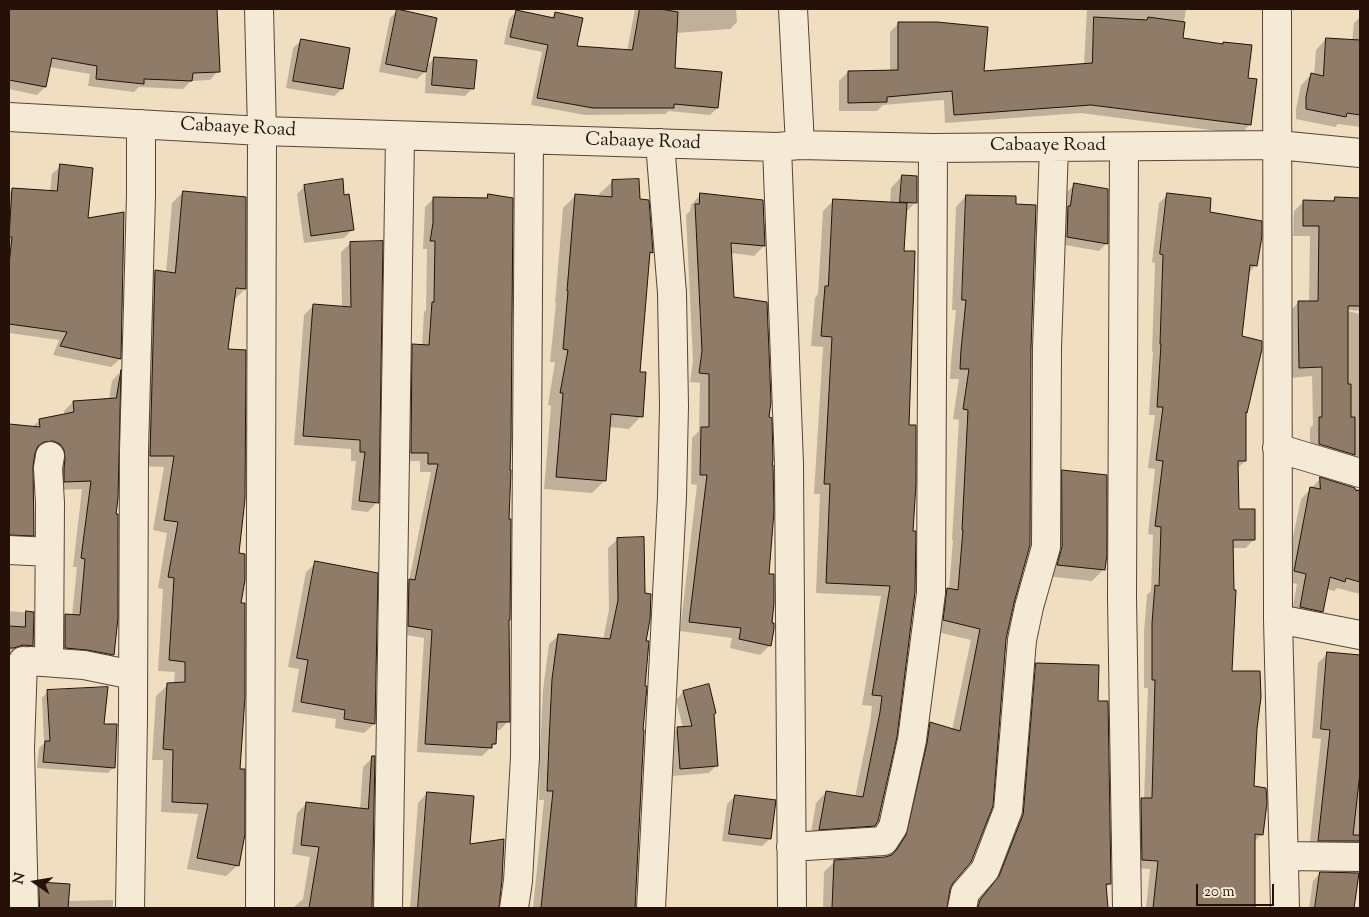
<!DOCTYPE html>
<html>
<head>
<meta charset="utf-8">
<style>
  body { margin:0 }
  #map { position:relative; width:1369px; height:917px; overflow:hidden; background:#efdec0; font-family:"Sorts Mill Goudy",serif }
  canvas { display:block }
  .frame { position:absolute; inset:0; border:10px solid #251108; pointer-events:none }
  .north { position:absolute; left:10px; top:857px; width:50px; height:50px; -webkit-text-stroke:4px #f5ead6; paint-order:stroke; rotate:283deg; font-size:14px; font-weight:700; line-height:20px; text-align:center; color:#251108 }
  .north::after { content:''; display:block; margin:auto; width:18px; height:22px; background:#251108; clip-path:polygon(50% 0,100% 100%,50% 72%,0 100%) }
  .scale { position:absolute; left:1196px; top:884px; width:78px; height:22px; box-sizing:border-box; border:2px solid #251108; border-top:0; padding-left:6px; font-size:15px; line-height:18px; white-space:nowrap; color:#251108; -webkit-text-stroke:4px #f5ead6; paint-order:stroke }
</style>
</head>
<body>
<div id="map">
<canvas width="1369" height="917"></canvas>
<div class="frame"></div>
<div class="north">N</div>
<div class="scale">20 m</div>
</div>
<script>
const c = document.querySelector('canvas').getContext('2d');
c.lineJoin = 'round';
function fillPath(path, color) { c.fillStyle = color; c.fill(path, 'evenodd'); }
function trace(path, color, width, dash) { c.strokeStyle = color; c.lineWidth = width; c.lineCap = dash ? 'butt' : 'round'; c.setLineDash(dash || []); c.stroke(path); }
function label(font, color, halo, rows, align = 'center') {
  c.font = font + ' "Sorts Mill Goudy",serif'; c.lineWidth = 5; c.setLineDash([]); c.textBaseline = 'middle'; c.strokeStyle = halo; c.fillStyle = color; for (const [text, x, y, turn = 0] of rows) {
    c.save(); c.translate(x, y); c.rotate((+turn || 0) * Math.PI / 180); c.textAlign = isNaN(turn) ? turn : align; if (halo) c.strokeText(text, 0, 0); c.fillText(text, 0, 0); c.restore();
  }
}
fillPath(new Path2D(`
  M9 9H98V11L133 9H216L218 71 210 80 191 81 183 89 139 87 134 92 88 86 90 74 49 67 45 87 37 95 9 89Z
  M635 9H736L737 22 730 29 676 33 674 69 717 108 710 115 669 111 665 114 585 115 531 105 542 52 504 44 509 19 516 12 550 19 555 14 576 47 627 51Z
  M1087 9H1186L1181 39 1221 45 1223 43 1246 79 1250 124 1241 134 1081 113 945 123 944 100 883 105 877 111H839V81L848 72H890V32L899 23 982 72 1084 65Z
  M397 11 426 67 434 58 473 88 465 96 425 93 426 71 417 79 379 72 390 18Z
  M1360 17V127L1338 124 1335 127 1296 119V109L1301 85 1311 75H1314L1316 50 1326 39 1352 41 1354 23Z
  M301 41 342 89 334 96 286 88 293 48Z
  M61 166 86 219 123 214 120 359 111 367 53 355 59 340 9 333V193L12 189 50 191 52 174Z
  M902 176 916 202 905 213 903 252H914L874 825 863 836 810 839 816 803 826 792 855 797 870 724 872 706 862 705 881 596 816 593 820 494H814L823 347 811 346 815 298 818 294 823 211 833 201 890 204 891 188Z
  M612 182 639 201 652 252 648 256 639 373 641 416 629 429 609 427 605 480 592 493 544 489 551 406 548 405 555 362H550L556 303H555L563 208 575 196 600 198 599 194Z
  M1075 184 1107 243 1099 251 1059 244 1067 192Z
  M305 186 343 196 352 230 344 238 304 243 297 194Z
  M183 192 245 289 234 300 227 350 239 604 238 865 226 876 187 869 198 814 161 812 163 760H152L156 696 168 685 174 684 175 672 158 671 163 589 158 588 167 533 153 530 164 467 139 466 144 283 155 272 166 273 172 203Z
  M1168 194 1260 236 1255 266 1248 274 1240 337 1261 348 1246 412 1245 461 1237 469 1238 511 1254 539 1246 548H1232L1231 672 1255 729 1253 787 1262 834 1254 842V908H1146L1150 869 1134 868 1133 808 1141 800H1144L1148 688H1144V632L1147 595 1151 591 1153 535 1148 534 1155 469 1148 468 1155 415H1149L1153 352H1152L1155 263 1152 262 1159 203Z
  M488 195 508 520V721L500 730H496L495 743 482 756 417 752 424 638 400 634 401 589 409 581 431 472H420V461H403L404 354 413 345 422 346 424 312 426 310 427 249H423L425 207 434 198 484 200Z
  M700 195 762 201 764 246 754 256 731 253 733 298 768 418 767 575 771 624 770 645 760 655 730 648 732 638 680 631 697 485 691 484 692 438 699 431 700 383 690 382 693 361 686 215 690 211 691 205Z
  M966 196 1013 602 952 882 949 889 946 908H823L824 872 835 861 885 858 890 856 898 842 920 734 930 724 952 730 971 640 933 631 937 600 947 589H949L953 540H952L959 420 953 419 959 379H950L951 362 956 310H952L956 207Z
  M1335 198 1360 199V311L1349 310 1348 311 1360 314V471L1310 454V428L1313 425 1312 376 1290 378 1289 312 1299 302H1309L1310 236H1293L1294 211 1304 201 1331 202Z
  M351 243 377 502 368 512 351 510 356 461H351V449L294 445 304 315 313 306 342 308 341 252Z
  M119 373 117 499 114 515 113 655 104 664 56 657V625L65 615 72 616 77 567H73L82 489 56 490 43 449 35 450 31 466 33 535 24 544 9 543V425L32 427 40 420 65 415 64 411 73 402 109 400 112 381Z
  M1062 472 1104 569 1092 581 1046 576 1051 483Z
  M1320 479 1355 489H1360V594L1337 588 1334 591 1326 589 1322 611 1312 621 1291 617 1297 584 1284 581V579L1301 499Z
  M618 539 644 642 642 732H643L634 908H533L544 800H539L540 752 543 690 549 644 559 635 603 640 609 610 608 548Z
  M316 563 374 724 364 733 335 728 336 719 292 712 299 669 288 667 306 572Z
  M9 611 32 613V645L24 653H14L9 655Z
  M1328 653 1360 656V855L1309 850 1321 739 1312 738 1318 663Z
  M1036 664 1097 702 1110 884 1105 888 1107 908H972L989 888 1013 827 1026 675Z
  M48 691 103 725 114 767 108 773 37 768 39 748 44 743 42 698Z
  M683 692 713 715 717 765 709 773 673 776 670 736 677 729 683 728 676 700Z
  M373 757 371 908H293L303 899 310 857 292 854 297 813 306 804 360 809 363 767Z
  M427 793 469 845 498 908H410L418 803Z
  M735 796 770 839 762 846 722 841 727 804Z
  M1320 873 1357 874 1353 908H1309L1313 881Z
  M39 883 67 901 113 900V908H32V891Z`), '#0003');
const building = new Path2D(`
  M9 9H217L220 72 193 73 192 81 144 79V84L96 79 97 66 52 58 46 87 9 80Z
  M397 9 437 18 426 72 386 64Z
  M640 9H660L678 12 675 68 722 72 718 108 674 104V108H593L537 98 548 45 510 37 516 10 554 18 555 12 583 18 577 46 632 50Z
  M1094 17 1147 20 1148 17 1185 22 1183 38 1223 44V42L1252 45 1248 78 1257 79 1251 125 1091 105 954 115 952 91 887 97V102L848 103V71L898 70V22H937L988 27 984 71 1092 63Z
  M1326 38 1360 40V115L1347 113 1346 117 1306 109V97L1311 73 1323 76Z
  M301 39 350 48 343 89 293 81Z
  M434 57 477 60 474 89 432 85Z
  M60 164 93 168 88 218 124 212 121 359 60 346 67 332 9 324V264L12 237H9L12 188 57 191Z
  M902 175 917 176V203L900 202Z
  M343 179 344 195 349 194 354 230 311 236 304 185Z
  M639 179 640 199 649 200 653 253 650 252 640 372H646L643 417 611 414 606 481 556 477 563 393H560L568 350 563 349 568 291H567L575 194 612 197V180Z
  M1074 183 1108 189V244L1067 237 1068 206H1070Z
  M183 191 246 197V289L236 288 228 349 246 350 245 499 239 553 245 554V580L241 603H245V697L240 769H245V834L239 866 197 858 208 804 172 802 173 750 163 749 167 683 185 682V662L169 660 174 578 168 577 178 522 164 520 174 456H150L155 270 175 273Z
  M700 193 763 200 765 246 731 243 734 297 767 302 771 402 769 417 772 418 773 460 772 465H773L774 511 769 574H774V603L772 623H774V629L771 646 739 639 741 628 689 622 707 475H700L701 427H709V374L699 373 702 351 695 204H699Z
  M1167 193 1211 198 1210 212 1262 221V236L1257 266 1250 265 1242 336 1262 341V349L1247 413 1246 412V461H1238L1239 509H1255V540H1233L1234 590H1236L1232 671H1260L1261 697 1257 729 1254 786 1266 788 1267 803 1263 835 1255 834V908H1153L1158 861 1142 860 1141 798H1152L1155 680H1152V623L1155 585 1159 586 1161 527 1155 526 1163 461 1156 460 1163 407H1157L1161 344H1160L1163 255 1160 254Z
  M488 194 513 198 511 443 510 470H511L509 519H511L510 620H509L510 722H497L496 744H492V748L425 744 432 630 408 626 409 579 415 580 438 464H428V453H411L412 344 429 345 432 302H434L435 241H430L433 223V197L487 198Z
  M966 195 1016 196V204L1036 205 1031 348 1030 545 1014 603 1006 639 993 806 971 862 953 883 950 889 947 908H832L834 860 885 857 892 855 897 849 906 835 927 743 930 722 960 731 980 629 943 620 947 588 958 590 963 530H962L968 410 963 409 969 369H960L961 350 966 300H962Z
  M1335 197 1360 198V306H1348V384H1351V417H1355V455L1319 444V417H1322V367L1299 368 1298 301H1318L1319 226H1303V200L1334 201Z
  M833 199 907 203 904 251H915L909 425H916V483L913 531H916L915 592 897 737 878 821 875 826 819 830 826 791 863 797 880 712 882 696 872 695 890 586 826 583 830 484H824L832 337 821 336 825 286H828Z
  M383 241 379 503 359 501 365 452H360V440L303 436 313 304 351 307 350 242Z
  M121 370 118 499 116 514H118V618L114 655 87 650 65 648V614L80 615 85 559 81 558 91 481 64 482V469L65 458 64 450 60 444 53 441 44 442 38 446 35 453 33 466 34 536 9 535V424L40 427 39 419 74 412 73 401 116 398Z
  M1062 470 1107 475V554L1105 570 1057 565 1062 547Z
  M1320 477 1355 488V490L1360 491V582L1346 578 1345 582 1330 577 1323 612 1300 607 1306 574 1294 571 1310 487 1320 489Z
  M644 537 645 593 651 594 650 620 646 641H649L645 686H647L643 730H644L635 908H541L553 791H547L549 742 552 679 558 634 610 639 618 600 617 538Z
  M315 561 378 573 375 724 344 719 345 710 301 702 308 660 297 658Z
  M26 611 34 612 33 646 23 645 14 648H9V626L25 627Z
  M1327 652 1360 655V772L1353 835H1360V841H1318L1330 730 1321 729Z
  M1036 663 1099 665 1098 701H1108L1111 884H1106L1108 908H978L980 900 999 876 1023 815Z
  M709 684 716 713 714 714 718 766 680 769 677 727 692 726 683 691Z
  M108 687 104 724H117L115 768 43 762 45 741H50L47 690Z
  M372 756H375L372 908H309L319 847 301 845 306 802 368 809Z
  M427 792 474 796 470 844 504 839 502 879 499 908H418Z
  M735 795 776 800 771 839 729 834Z
  M1320 872 1359 873 1354 908H1315Z
  M39 882 70 884 68 908H40Z`);
fillPath(building, '#8e7c68');
trace(building, '#251108', 1);
const minor = new Path2D(`
  M259 9 262 131 260 908
  M793 9 800 145
  M1277 9 1278 619 1285 908
  M9 117 262 131 777 147 800 145 933 148 1278 145 1360 153
  M777 147 789 464 792 908
  M1124 147 1122 597 1127 908
  M1277 448 1360 473
  M9 550 49 552
  M1278 619 1360 635
  M23 661 20 749 24 908
  M30 661 84 665 133 675
  M49 661 50 503 48 468 50 456
  M791 847 884 841 893 827 912 740 931 593 933 148
  M1284 856 1360 857
  M130 908 133 718 134 451 141 195V124
  M388 908 400 136
  M514 908 518 881 525 757 529 139
  M651 908 672 497 674 406 672 293 660 143
  M962 908 965 893 985 870 1008 810 1022 640 1029 607 1046 547 1047 348 1054 147`);
trace(minor, '#584436', 30);
trace(minor, '#f5ead6', 28);
label('19px', '#251108', '#f5ead6', [
  ["Cabaaye Road",238,129,3],
  ["Cabaaye Road",643,143,2],
  ["Cabaaye Road",1048,147]
]);
</script>
</body>
</html>
